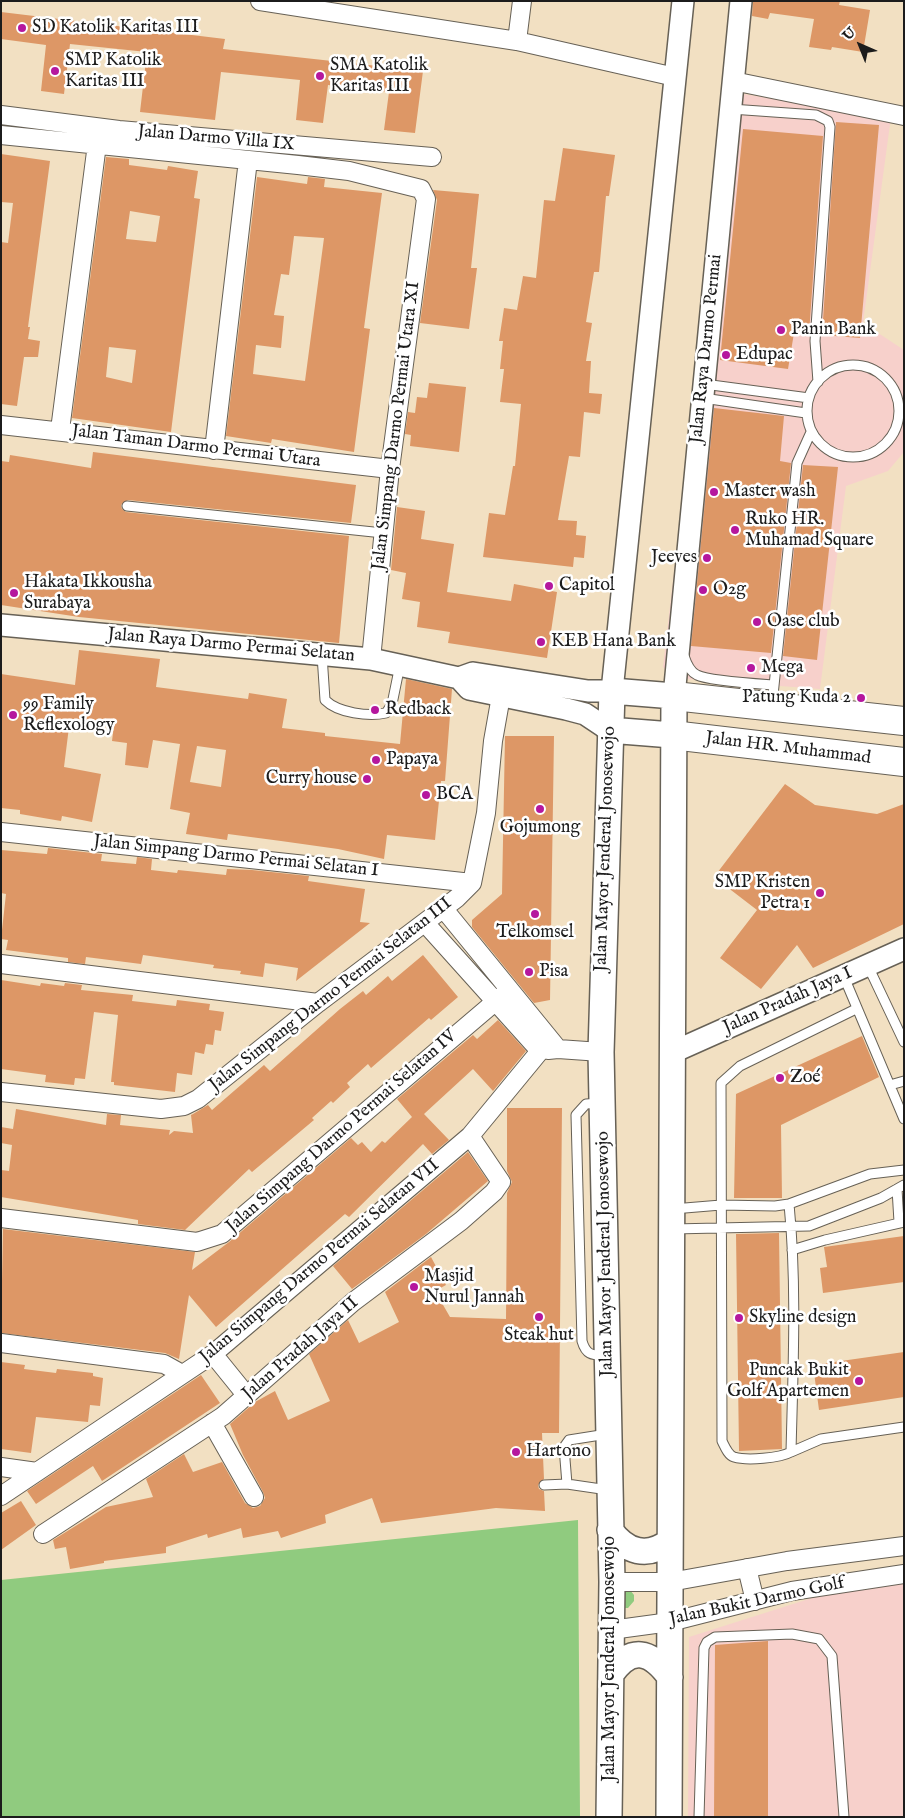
<!DOCTYPE html>
<html>
<head>
<meta charset="utf-8">
<style>
  body { margin:0 }
  #map { position:relative; width:905px; height:1818px; overflow:hidden; background:#f2e0c2; font-family:"IM FELL English",serif }
  canvas { display:block }
  .frame { position:absolute; inset:0; border:2px solid #1c1c1c; pointer-events:none }
  .north { position:absolute; left:835px; top:20px; width:50px; height:50px; -webkit-text-stroke:4px #fff; paint-order:stroke; rotate:316deg; font-size:14px; font-weight:700; line-height:20px; text-align:center; color:#1c1c1c }
  .north::after { content:''; display:block; margin:auto; width:18px; height:22px; background:#1c1c1c; clip-path:polygon(50% 0,100% 100%,50% 72%,0 100%) }
</style>
</head>
<body>
<div id="map">
<canvas width="905" height="1818"></canvas>
<div class="frame"></div>
<div class="north">U</div>
</div>
<script>
const c = document.querySelector('canvas').getContext('2d');
c.lineJoin = 'round';
function fillPath(path, color) { c.fillStyle = color; c.fill(path, 'evenodd'); }
function trace(path, color, width, dash) { c.strokeStyle = color; c.lineWidth = width; c.lineCap = dash ? 'butt' : 'round'; c.setLineDash(dash || []); c.stroke(path); }
function label(font, color, halo, rows, align = 'center') {
  c.font = font + ' "IM FELL English",serif'; c.lineWidth = 5; c.setLineDash([]); c.textBaseline = 'middle'; c.strokeStyle = halo; c.fillStyle = color; for (const [text, x, y, turn = 0] of rows) {
    c.save(); c.translate(x, y); c.rotate((+turn || 0) * Math.PI / 180); c.textAlign = isNaN(turn) ? turn : align; if (halo) c.strokeText(text, 0, 0); c.fillText(text, 0, 0); c.restore();
  }
}
fillPath(new Path2D(`
  M730 92 891 117 863 323 904 350V452L888 471 846 486 820 689 674 678 663 667Z
  M904 1579V1817H688L689 1637 812 1598Z`), '#f7d0cb');
fillPath(new Path2D(`
  M578 1520 580 1817H1V1580Z
  M621 1590H630L634 1595V1601L628 1608H622Z`), '#90cb7f');
fillPath(new Path2D(`
  M753 1H840L839 5 870 10 863 52 832 47 831 50 809 47 814 19 770 13 768 19 752 16Z
  M1 12 225 39 223 49 423 71 415 133 384 130 389 92 328 85 323 123 296 120 300 80 221 72 215 120 140 112 147 52 70 44 64 94 41 91 46 45 1 39Z
  M836 122 879 125 860 338 822 335Z
  M743 129 823 136 809 334 794 333 788 369 720 360Z
  M563 148 615 155 609 196H606L599 272H594L586 322 592 323 586 361H591L589 393 602 394 600 414 584 412 580 457 569 456 558 520 577 521 576 535 586 536 584 558 574 557 573 567 483 557 489 513 505 515 513 466H515L521 404 500 402 504 369H500L503 341H499L504 308 517 310 523 276 536 278 544 200 555 201Z
  M1 154 50 161 28 327H30L28 339 40 341 38 357H24L17 406 1 404V242L8 243 13 203 1 202Z
  M106 157 129 159V165L167 170 168 166 198 171 194 198 200 199 171 432 72 418ZM130 211 160 216 156 242 126 239ZM109 347 136 350 132 383 106 377Z
  M257 177 307 184 308 177 325 179 324 187 382 193 364 328 370 329 354 452 272 439 271 443 226 436ZM294 236 324 238 305 381 253 374 256 345 281 348 284 316 274 315 281 274 289 275Z
  M433 190 479 194 471 268H477L469 329 420 323 437 200Z
  M429 383 466 387 459 452 410 446 411 435 405 434 408 412 415 413 417 397 427 398Z
  M714 408 784 416 780 461 791 463 771 653 691 646Z
  M93 452 356 485 351 523 128 500 121 505 122 509 126 512 349 536 339 643 79 617 1 605V461L9 462 10 455 91 468Z
  M803 465 838 467 817 660 783 656Z
  M397 507 425 511 421 539 454 544 447 592 511 601 514 584 557 592 547 658 448 643 450 632 417 627 420 602 402 599 406 573 391 570Z
  M79 650 160 659 156 687 248 699 249 693 287 699 282 728 325 733V736L400 744 406 679 452 689 445 781H441L435 840 387 835 384 859 338 849 281 841 228 834 227 840 186 834 190 813 170 809 180 744 153 740 148 768 125 765 127 743 112 741 114 725 70 719 64 767 101 774 92 822 62 816 61 821 20 814V810L1 808V674L75 685ZM197 746 226 750 221 787 190 782Z
  M505 736H554L550 1000 534 1003 472 927V920L502 894Z
  M785 784 815 805 877 814 904 804V924L813 968 797 945 761 989 720 958 757 910 714 877Z
  M48 848 102 854 101 861 136 864 137 857 152 859 151 870 177 873 178 870 226 875 227 869 252 870 309 876 308 881 365 889 360 922 370 923 296 981 298 968 265 963 263 977 240 974 241 971 213 968 214 965 143 955 141 964 86 957 85 964 68 962V958L6 950 8 940 1 939 6 894 1 893V850L47 854Z
  M423 955 458 997 431 1020 429 1018 371 1068 368 1064 347 1083 350 1087 333 1103 331 1101 312 1118 314 1120 252 1172 249 1169 185 1230 138 1224V1220L1 1197V1170L9 1171 12 1145 1 1143V1127L13 1129 16 1109 106 1125 107 1114 121 1115 120 1125 170 1130 169 1135 174 1131 193 1133 191 1115 193 1114 208 1105 212 1110 264 1065 270 1071 340 1009 363 991 366 995 388 976 392 981Z
  M1 980 40 986 41 983 64 986 65 983 82 985 81 990 133 995 132 1001 167 1005 176 1006 177 1000 210 1004 209 1010 224 1012 221 1031 215 1030 213 1045 206 1044 204 1054 195 1052 192 1075 177 1073 175 1092 114 1085V1082H111L118 1015 94 1012 85 1079 75 1078 74 1085 45 1082 46 1075 1 1069Z
  M498 1020 526 1051 493 1091 473 1069 424 1114 449 1140 432 1154 423 1144 349 1217 345 1214 216 1327 189 1295 179 1359 165 1353 1 1333 3 1229 195 1252 192 1270 229 1242 351 1138 358 1145 362 1142 371 1152 382 1141 385 1143 412 1117 397 1099 473 1035 477 1039Z
  M862 1036 879 1077 781 1125 782 1198H734L736 1094Z
  M507 1108H562L559 1433H542L544 1479 538 1485 539 1489 544 1491 545 1511 496 1508 381 1523 372 1498 325 1515 326 1523 281 1538 278 1531 243 1538 241 1528 208 1538 207 1534 166 1547V1553L104 1561V1563L70 1569 66 1547 55 1549 53 1540 106 1507 153 1497 146 1479 184 1454 193 1472 222 1462 245 1503 253 1508 260 1506 265 1498 263 1492 243 1455 230 1424 255 1402 275 1391 288 1420 330 1401 309 1354 348 1320 359 1343 399 1322 385 1292 431 1257 446 1285 435 1291 450 1317 506 1319 507 1193 512 1182 507 1171Z
  M468 1152 488 1181 426 1234 352 1289 333 1266Z
  M779 1233 782 1449 739 1451 736 1234Z
  M904 1236V1282L823 1293 820 1268 827 1267 824 1247Z
  M904 1352V1397L819 1410 813 1365Z
  M1 1362 25 1365 24 1369 56 1373 57 1369 93 1373V1376L103 1378 100 1406 90 1405 88 1422 36 1417 31 1453 1 1449Z
  M201 1375 220 1403 102 1481 93 1466 36 1504 27 1491Z
  M21 1501 36 1525 1 1550V1513Z
  M768 1641V1817H714L715 1645Z`), '#dd9766');
const service = new Path2D(`
  M731 109 816 115 828 121 830 127 815 341 818 382
  M807 411a46 46 0 1 1 92 0a46 46 0 1 1-92 0Z
  M704 384 809 398
  M703 398 806 413
  M127 506 383 533
  M322 655 325 700C338 713 369 717 386 713L392 704 400 665
  M684 656C686 662 690 672 697 675 709 681 760 684 774 685
  M772 705 797 463 811 432
  M868 966 904 1042
  M844 977 904 1119
  M890 1085 904 1081
  M600 1103 586 1104 576 1115 582 1341C586 1355 592 1355 605 1356
  M897 1189 899 1222
  M789 1204C797 1286 793 1369 791 1452L821 1439 904 1427
  M673 1209 721 1205 775 1206 789 1204 870 1174 904 1170
  M673 1229 809 1226 881 1198 904 1185
  M792 1250 825 1240 904 1222
  M791 1452C780 1458 747 1461 734 1457 728 1455 725 1447 722 1441L721 1083 740 1066 856 1009
  M567 1484 564 1447 569 1440 607 1434
  M544 1485 567 1484 608 1490
  M699 1817 704 1648 707 1642 715 1637 792 1634 819 1639 832 1656 844 1817`);
const minor = new Path2D(`
  M260 1 517 41 675 77
  M517 41 522 1
  M733 81 904 116
  M1 115 119 130 432 157
  M1 135 298 165 349 171 421 189 426 199 390 469 371 659
  M1 425 390 469
  M60 430 97 144
  M214 450 248 160
  M1 832 472 883
  M443 908 558 1049
  M425 923 540 1051
  M1 964 318 1003
  M548 1050 558 1049 601 1052
  M1 1092 161 1109 184 1106 198 1099 318 1003 457 898 472 883 486 813 493 741 501 696
  M1 1218 197 1242 222 1234 509 990
  M1 1343 164 1364 182 1374
  M213 1354 247 1396
  M212 1423 254 1497
  M1 1467 37 1472
  M1 1496 213 1354 470 1136 540 1051
  M43 1534 223 1416 353 1302 461 1221 494 1192 501 1182 470 1136
  M747 1568 755 1601
  M612 1582H670L787 1561 904 1546
  M611 1630 670 1622 792 1591 904 1574`);
const tertiary = new Path2D(`
  M1 625 371 659 459 678 469 689 566 709 585 714 609 730
  M459 678 473 673 588 691H612L683 1
  M674 696 741 1
  M671 1053 904 949`);
const secondary = new Path2D(`
  M609 730 672 735
  M610 1530C626 1552 647 1559 670 1541
  M611 1674C631 1646 650 1650 670 1677
  M609 1817 612 1582 601 1052 612 691 674 696 669 1817`);
const primary = new Path2D(`
  M674 696 904 721
  M672 735 904 762`);
trace(service, '#676156', 11);
trace(minor, '#676156', 20);
trace(tertiary, '#676156', 24);
trace(secondary, '#676156', 28);
trace(primary, '#676156', 30);
trace(service, '#fff', 9);
trace(minor, '#fff', 18);
trace(tertiary, '#fff', 21);
trace(secondary, '#fff', 25);
trace(primary, '#fff', 28);
for (const [x, y, r, color] of [
  [22,28,5,"#b5179e"],
  [55,71,5,"#b5179e"],
  [320,76,5,"#b5179e"],
  [781,330,5,"#b5179e"],
  [726,355,5,"#b5179e"],
  [714,492,5,"#b5179e"],
  [735,530,5,"#b5179e"],
  [707,558,5,"#b5179e"],
  [549,586,5,"#b5179e"],
  [703,590,5,"#b5179e"],
  [14,593,5,"#b5179e"],
  [757,622,5,"#b5179e"],
  [541,642,5,"#b5179e"],
  [751,668,5,"#b5179e"],
  [861,698,5,"#b5179e"],
  [375,710,5,"#b5179e"],
  [13,715,5,"#b5179e"],
  [376,760,5,"#b5179e"],
  [367,779,5,"#b5179e"],
  [426,795,5,"#b5179e"],
  [540,809,5,"#b5179e"],
  [820,893,5,"#b5179e"],
  [535,914,5,"#b5179e"],
  [529,972,5,"#b5179e"],
  [780,1078,5,"#b5179e"],
  [414,1287,5,"#b5179e"],
  [539,1317,5,"#b5179e"],
  [739,1318,5,"#b5179e"],
  [859,1381,5,"#b5179e"],
  [516,1452,5,"#b5179e"]
]) { const dot = new Path2D(); dot.arc(x, y, r, 0, 2 * Math.PI); c.fillStyle = color; c.fill(dot); trace(dot, '#fff', 2); }
label('18px', '#1c1c1c', '#fff', [
  ["SD Katolik Karitas III",32,28],
  ["SMP Katolik",65,61],
  ["Karitas III",65,82],
  ["SMA Katolik",330,66],
  ["Karitas III",330,87],
  ["Panin Bank",791,330],
  ["Edupac",736,355],
  ["Master wash",724,492],
  ["Ruko HR.",745,520],
  ["Muhamad Square",745,541],
  ["Jeeves",697,558,"right"],
  ["Hakata Ikkousha",24,583],
  ["Surabaya",24,604],
  ["Capitol",559,586],
  ["O2g",713,590],
  ["Oase club",767,622],
  ["KEB Hana Bank",551,642],
  ["Mega",761,668],
  ["Patung Kuda 2",851,698,"right"],
  ["99 Family",23,705],
  ["Reflexology",23,726],
  ["Redback",385,710],
  ["Papaya",386,760],
  ["Curry house",357,779,"right"],
  ["BCA",436,795],
  ["Gojumong",540,828,"center"],
  ["SMP Kristen",810,883,"right"],
  ["Petra 1",810,904,"right"],
  ["Telkomsel",535,933,"center"],
  ["Pisa",539,972],
  ["Zoé",790,1078],
  ["Masjid",424,1277],
  ["Nurul Jannah",424,1298],
  ["Skyline design",749,1318],
  ["Steak hut",539,1336,"center"],
  ["Puncak Bukit",849,1371,"right"],
  ["Golf Apartemen",849,1392,"right"],
  ["Hartono",526,1452]
], 'left');
label('18px', '#1c1c1c', '#fff', [
  ["Jalan Darmo Villa IX",216,139,5],
  ["Jalan Raya Darmo Permai",707,349,-84],
  ["Jalan Simpang Darmo Permai Utara XI",397,426,-83],
  ["Jalan Taman Darmo Permai Utara",196,447,7],
  ["Jalan Raya Darmo Permai Selatan",231,646,5],
  ["Jalan HR. Muhammad",788,749,7],
  ["Jalan Mayor Jenderal Jonosewojo",606,849,-88],
  ["Jalan Simpang Darmo Permai Selatan I",236,857,6],
  ["Jalan Simpang Darmo Permai Selatan III",331,995,-38],
  ["Jalan Pradah Jaya I",788,1001,-24],
  ["Jalan Simpang Darmo Permai Selatan IV",342,1132,-41],
  ["Jalan Mayor Jenderal Jonosewojo",606,1254,-91],
  ["Jalan Simpang Darmo Permai Selatan VII",320,1262,-40],
  ["Jalan Pradah Jaya II",301,1349,-41],
  ["Jalan Bukit Darmo Golf",757,1602,-12],
  ["Jalan Mayor Jenderal Jonosewojo",610,1659,-90]
]);
</script>
</body>
</html>
